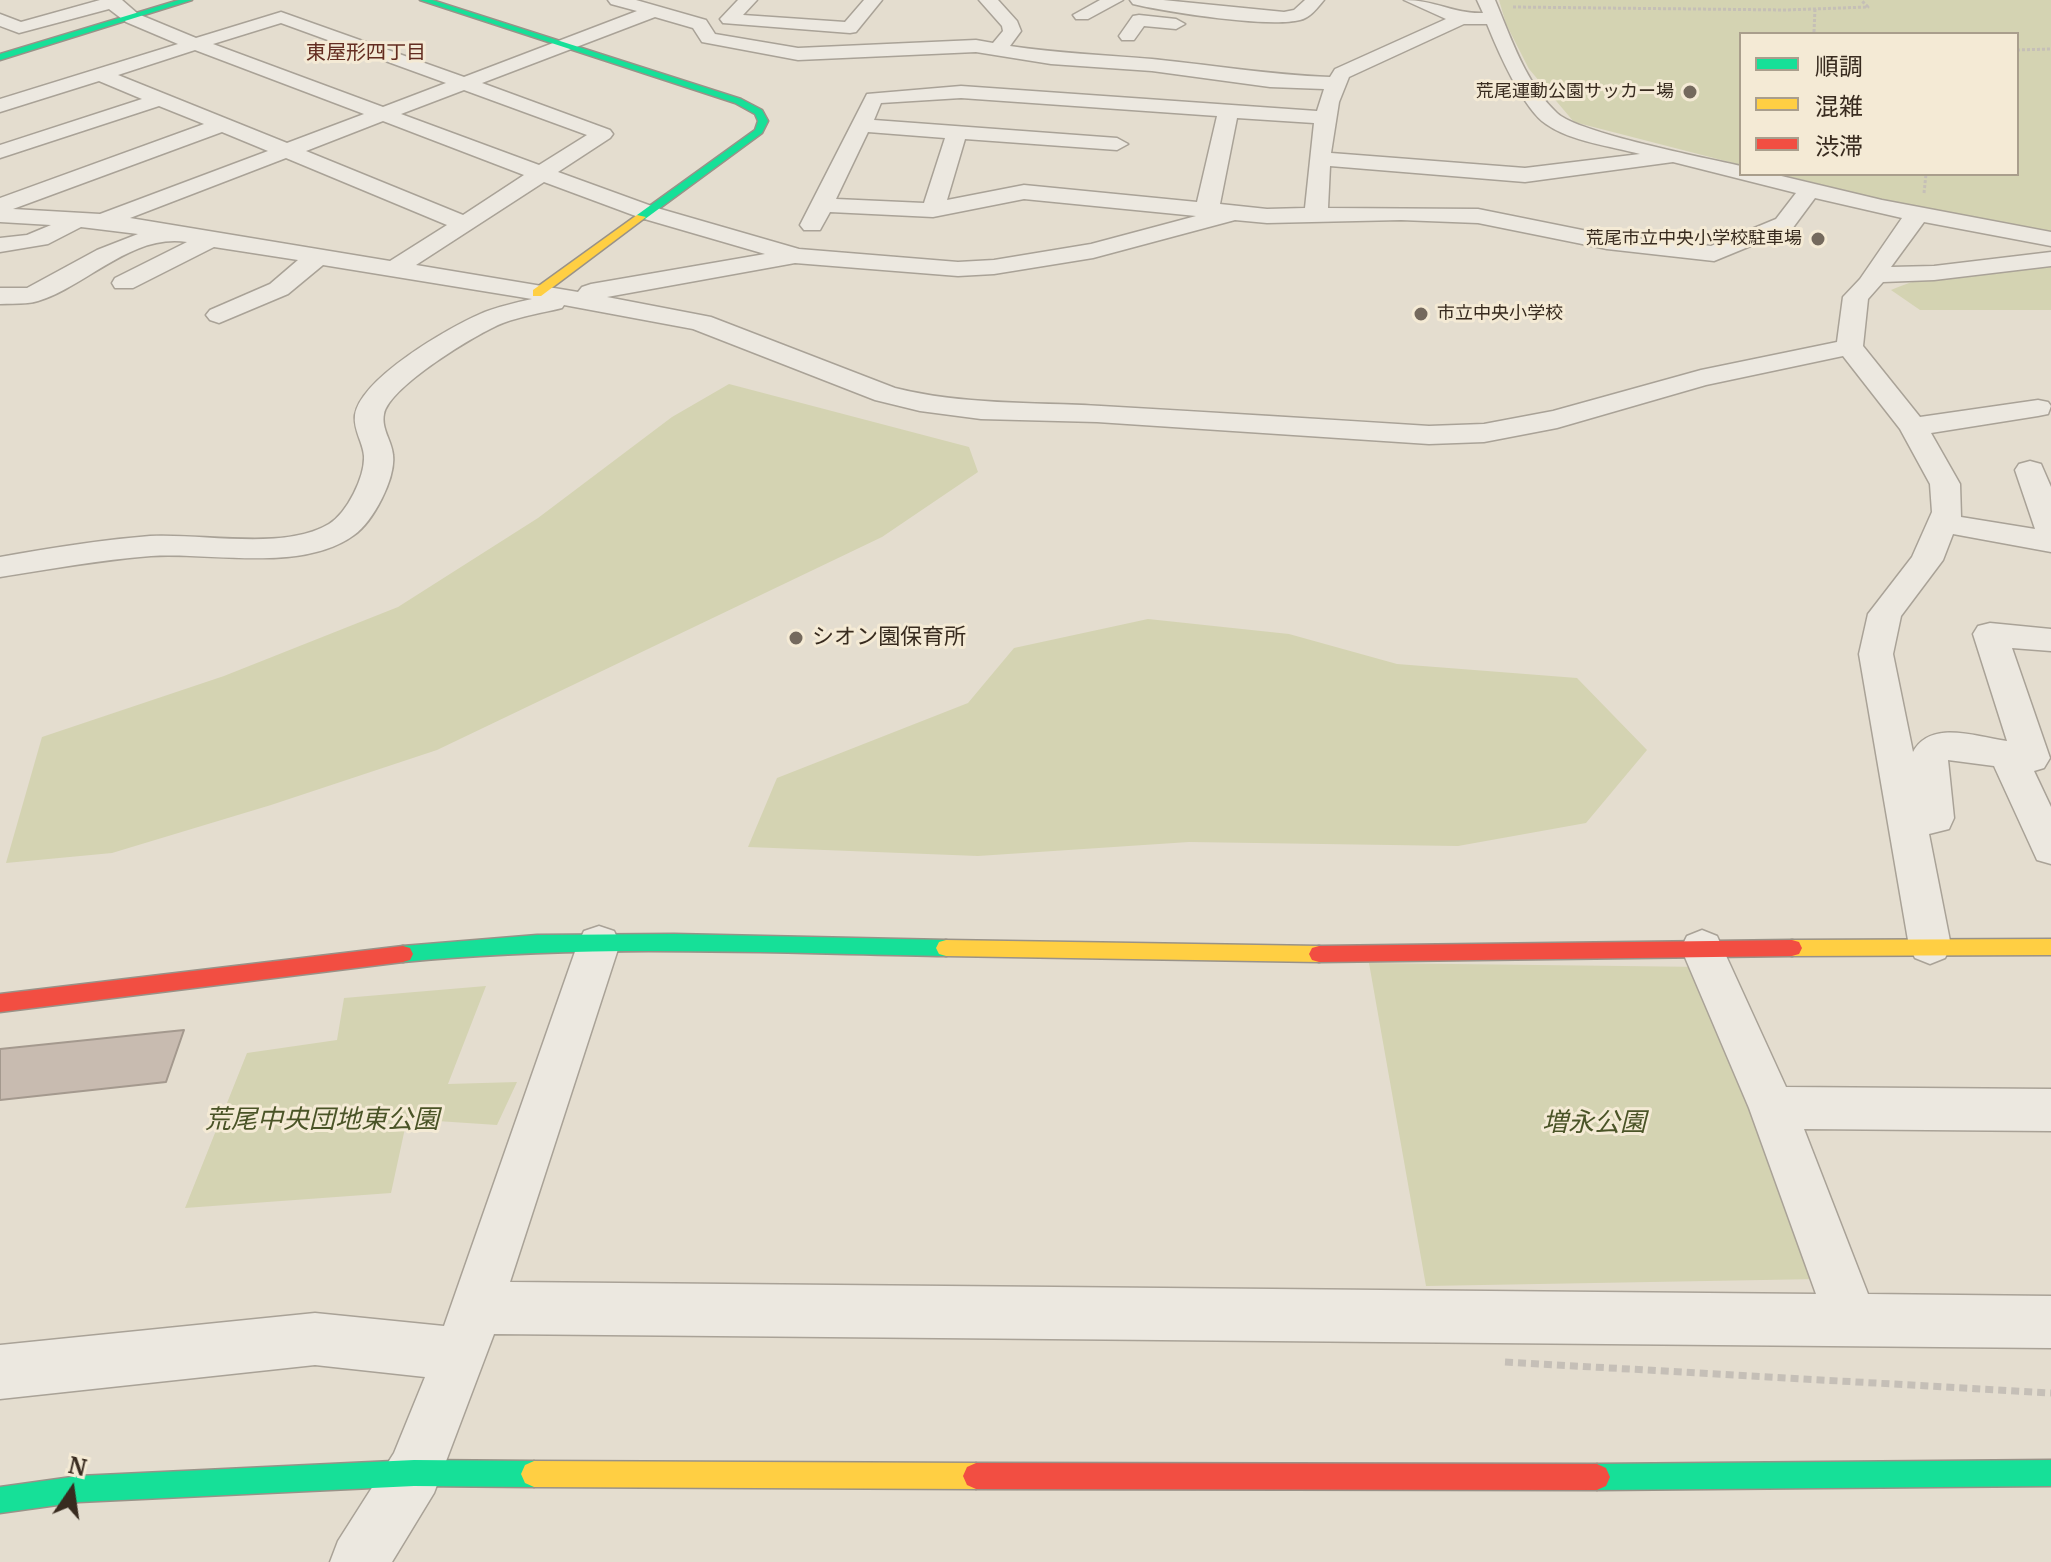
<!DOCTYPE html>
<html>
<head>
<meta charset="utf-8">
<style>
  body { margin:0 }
  #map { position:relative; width:2051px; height:1562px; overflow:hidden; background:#e4ddcf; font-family:Merriweather,"Noto Sans JP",serif }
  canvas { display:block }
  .legend { position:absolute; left:1739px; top:32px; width:280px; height:144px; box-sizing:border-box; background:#f4ead5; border:2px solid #a99e8c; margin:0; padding:10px 14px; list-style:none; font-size:24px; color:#382b1f }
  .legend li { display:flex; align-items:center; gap:16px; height:40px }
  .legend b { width:40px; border:2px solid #a99e8c }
  .north { position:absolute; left:32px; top:1450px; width:80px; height:80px; -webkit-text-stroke:6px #f4ead5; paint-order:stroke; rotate:13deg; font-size:22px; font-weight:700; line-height:32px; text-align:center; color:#382b1f }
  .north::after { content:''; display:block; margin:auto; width:28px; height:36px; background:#382b1f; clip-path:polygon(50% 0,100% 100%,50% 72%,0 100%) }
</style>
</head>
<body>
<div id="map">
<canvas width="2051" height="1562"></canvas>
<ul class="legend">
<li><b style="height:10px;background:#16e098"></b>順調</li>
<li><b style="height:10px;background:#ffcf43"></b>混雑</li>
<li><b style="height:10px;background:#f24e42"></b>渋滞</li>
</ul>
<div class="north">N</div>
</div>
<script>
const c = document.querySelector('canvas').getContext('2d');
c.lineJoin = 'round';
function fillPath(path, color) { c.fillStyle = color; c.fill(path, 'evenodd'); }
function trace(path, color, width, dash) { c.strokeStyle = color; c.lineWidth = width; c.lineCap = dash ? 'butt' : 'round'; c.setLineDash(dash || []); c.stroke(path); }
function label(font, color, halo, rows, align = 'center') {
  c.font = font + ' Merriweather,"Noto Sans JP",serif'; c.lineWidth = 6; c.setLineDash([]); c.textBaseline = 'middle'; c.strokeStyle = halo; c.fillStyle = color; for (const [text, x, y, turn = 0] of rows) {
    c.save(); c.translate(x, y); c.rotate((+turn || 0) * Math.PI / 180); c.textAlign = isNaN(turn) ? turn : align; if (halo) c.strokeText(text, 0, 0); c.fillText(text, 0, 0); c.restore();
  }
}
fillPath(new Path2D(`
  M1499 0H2051V235L1893 202 1779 174H2017V34H1741V165L1574 122 1529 69 1506 24Z
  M2051 263V310H1920L1891 290C1940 268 1999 268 2051 263Z
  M729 384 969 447 978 472 882 537 437 750 271 805 112 853 6 863 42 737 224 676 398 607 538 518 672 417Z
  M1148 619 1289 634 1397 664 1577 678 1647 750 1586 823 1458 846 1189 842 978 856 748 847 777 778 968 703 1014 648Z
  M1369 963 1707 967 1819 1279 1426 1286Z
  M486 986 448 1084 517 1082 497 1125 407 1119 391 1193 185 1208 247 1053 337 1040 344 998Z`), '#d4d3b2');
const building = new Path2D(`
  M184 1030 166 1082 0 1100V1049Z`);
fillPath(building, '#c8bbb0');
trace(building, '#a4998e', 2);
const street = new Path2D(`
  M100 0H122L138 14 196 38 281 12 464 77 637 11 611 4 608 0H636L706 20 715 34 798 48 976 40 993 43 1003 31 1002 26 979 0H998L1017 21 1021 31 1010 46C1057 53 1104 55 1152 59 1212 65 1270 75 1330 77L1335 69 1446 19 1404 0C1436 0 1453 14 1483 13L1477 0H1495C1511 38 1526 84 1557 113 1578 133 1706 158 1741 166V174H1773L1882 200 2051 232V246L1924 222 1891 267 1934 266 2051 252V266L1934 280 1883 282 1868 299 1863 346 1920 417 2038 400 2048 402 2051 406 2048 414 2038 416 1931 433 1960 484 1961 517 2035 529 2015 470 2019 464 2030 461 2041 464 2051 487V552L1953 534 1943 560 1901 616 1893 654 1913 752C1931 719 1976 737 2007 741L1973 634 1978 626 1990 623 2051 629V651L2012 648 2050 758 2044 768 2034 771 2051 807V864L2037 860 1994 766 1948 760 1954 818 1949 829 1929 834 1951 946 1945 958 1930 964 1915 958 1909 946 1859 654 1868 614 1912 557 1932 512 1930 484 1900 429 1843 356 1706 385 1557 428 1484 442 1429 444 1097 422 981 419 920 411 875 400 693 329 564 305 562 308C542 313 522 316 503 323 477 333 389 387 384 414 381 429 392 441 393 455 396 478 373 522 354 535 302 573 212 552 151 556 100 560 50 569 0 577V557C50 548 100 540 150 536 202 533 284 551 329 524 347 513 365 477 364 456 363 442 353 430 355 415 361 378 448 328 480 314 496 307 514 303 532 299L323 265 288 294 219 323 210 320 206 315 210 310 270 284 298 260 214 247 133 288H115L112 283 115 278 187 242C132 233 87 286 38 301 26 305 12 303 0 304V288H27L97 250 138 234 81 227 48 244 0 252V238L27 235 51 225 0 222V198L204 124 159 106 0 158V145L142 99 99 81 0 112V99L178 44 126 22 109 9 19 33 0 26V14L21 22ZM655 17 693 28 702 42 798 60 976 52 1051 64 1152 71 1270 87 1324 89 1317 111 961 86 867 94 800 225 804 230H820L830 212 933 217 1024 199 1196 216 1091 244 994 260 958 262 799 249 657 208 558 172 610 138 613 134 610 130 482 83ZM281 23 446 83 383 107 213 44ZM1464 24H1487C1497 49 1523 109 1546 124 1572 142 1610 146 1640 154L1525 168 1331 153 1339 102 1349 77ZM195 50 364 114 287 143 118 75ZM464 90 587 135 539 165 401 114ZM961 98 1217 116 1197 202 1024 185 947 200 965 139 1117 150 1128 144 1117 138 874 120 881 103ZM1237 118 1314 123 1305 208 1267 209 1220 204ZM383 121 524 175 463 215 306 151ZM222 132 268 151 100 214 13 209ZM868 132 945 138 924 203 836 199ZM286 158 447 225 390 261 130 218ZM1673 162 1796 193 1776 219 1711 246 1607 235 1478 209 1328 208 1330 166 1525 182ZM544 182 641 218 765 254 591 284 582 287 578 292 416 265ZM1815 198 1902 218 1860 279 1843 297 1837 342 1701 370 1553 411 1484 424 1429 426C1320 419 1210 412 1101 406 1031 402 963 405 895 388L711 317 607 297 795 263 958 276 994 274 1093 258 1235 220 1267 223 1401 220 1478 223 1607 249 1714 261 1792 229Z
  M738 0H757L743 15 845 22 864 0H882L856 32 850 33 723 23 720 19Z
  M1100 0H1123L1088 19H1076L1073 15Z
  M1130 0H1163L1284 12 1294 10 1305 0H1324C1318 7 1310 18 1300 20 1268 28 1167 12 1133 4Z
  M1139 15 1176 19 1185 24 1176 29 1144 26 1134 40H1122L1119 36 1133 16Z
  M599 926 614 931 620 943 510 1282 1816 1294 1749 1108 1681 948 1687 936 1702 930 1717 936 1786 1087 2051 1089V1131L1804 1129 1868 1294 2051 1296V1348L494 1334 434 1493 392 1562H330L338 1541 394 1453 425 1377 315 1365 0 1399V1345L315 1313 444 1326 578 943 584 931Z`);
const fast = new Path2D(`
  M179 0H192L0 60V54Z
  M420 0H432L741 99 762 110 768 121 762 133 645 219H637V215L755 130 758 121 755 114 735 103Z
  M674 934 946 940 953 942 956 948 953 954 946 956C765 953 584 944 403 962L396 960 393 954 396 948 403 946 537 935Z
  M414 1460 534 1461 543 1465 547 1474 543 1483 534 1487 414 1486 79 1502 0 1513V1487L79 1476Z
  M2051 1460V1486L1597 1490 1588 1486 1584 1477 1588 1468 1597 1464Z`);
const slow = new Path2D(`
  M637 215 646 217 541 296H533V290Z
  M2051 939V955L1792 956 1785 954 1782 948 1785 942 1792 940Z
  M946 940 1319 946 1326 948 1329 954 1326 960 1319 962 946 956 939 954 936 948 939 942Z
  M534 1461 976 1463 985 1467 989 1476 985 1485 976 1489 534 1487 525 1483 521 1474 525 1465Z`);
const jam = new Path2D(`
  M1792 940 1799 942 1802 948 1799 954 1792 956 1319 962 1312 960 1309 954 1312 948 1319 946Z
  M403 946 410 948 413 954 410 960 403 962 0 1012V994Z
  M976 1463 1597 1464 1606 1468 1610 1477 1606 1486 1597 1490 976 1489 967 1485 963 1476 967 1467Z`);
trace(street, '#a9a297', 3);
trace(fast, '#999288', 3);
trace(slow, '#999288', 3);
trace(jam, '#999288', 3);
trace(new Path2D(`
  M1513 7 1785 10 1868 7 1861 0
  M1815 9 1814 32 1817 34
  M2017 50 2051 49
  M1924 193 1926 174`), '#c5bfb7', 3, [3, 2]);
trace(new Path2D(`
  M1505 1362 2051 1393`), '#c5bfb7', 7, [8, 5]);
fillPath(street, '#ece8e0');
fillPath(fast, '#16e098');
fillPath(slow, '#ffcf43');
fillPath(jam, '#f24e42');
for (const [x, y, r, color] of [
  [1690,92,8,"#74695d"],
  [1818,239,8,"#74695d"],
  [1421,314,8,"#74695d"],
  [796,638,8,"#74695d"]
]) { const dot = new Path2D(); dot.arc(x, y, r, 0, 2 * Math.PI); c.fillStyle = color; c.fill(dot); trace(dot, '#f4ead5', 3); }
label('18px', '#382b1f', '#f4ead5', [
  ["荒尾運動公園サッカー場",1674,92],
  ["荒尾市立中央小学校駐車場",1802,239],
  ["市立中央小学校",1437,314,"left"]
], 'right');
label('20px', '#632c20', '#f4ead5', [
  ["東屋形四丁目",366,53]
]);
label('22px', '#382b1f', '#f4ead5', [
  ["シオン園保育所",812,638]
], 'left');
label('italic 26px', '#4a5427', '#f4ead5', [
  ["荒尾中央団地東公園",322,1121],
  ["増永公園",1594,1124]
]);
</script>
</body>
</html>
